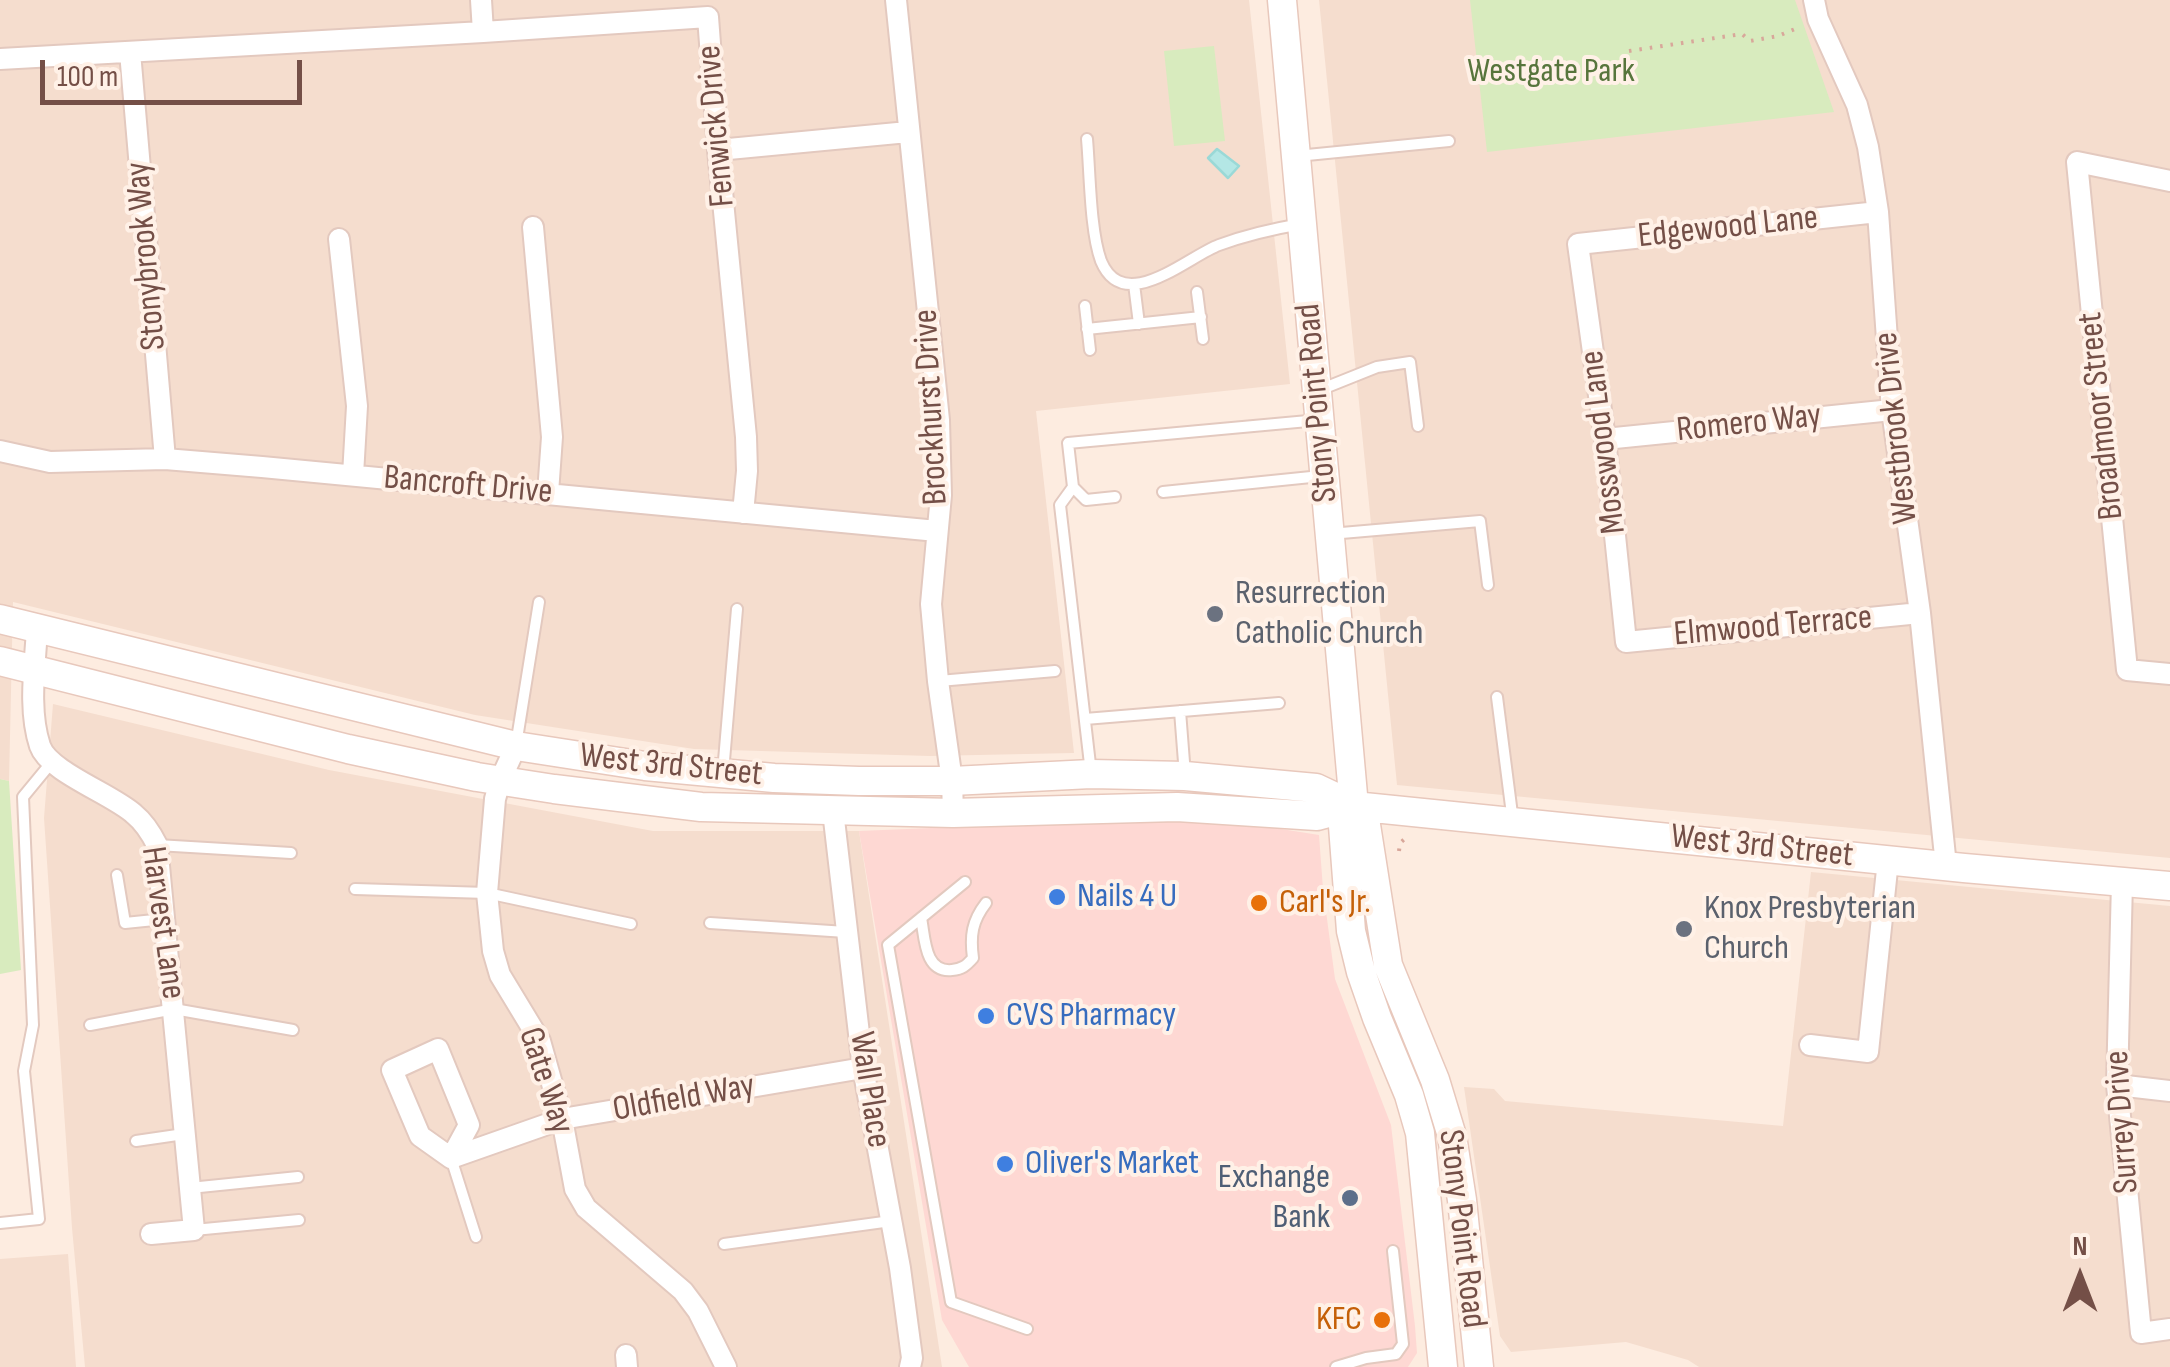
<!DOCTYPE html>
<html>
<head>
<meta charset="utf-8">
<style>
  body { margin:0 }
  #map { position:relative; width:2170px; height:1367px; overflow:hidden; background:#fdece0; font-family:"Sofia Sans Condensed",sans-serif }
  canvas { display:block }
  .north { position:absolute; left:2030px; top:1227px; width:100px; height:100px; -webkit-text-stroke:8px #fff1e7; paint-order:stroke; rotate:0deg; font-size:28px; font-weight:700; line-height:40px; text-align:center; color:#744f47 }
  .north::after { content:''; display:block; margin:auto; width:35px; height:45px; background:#744f47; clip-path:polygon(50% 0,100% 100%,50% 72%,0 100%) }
  .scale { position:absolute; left:40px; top:60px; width:262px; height:45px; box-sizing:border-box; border:5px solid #744f47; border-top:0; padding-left:12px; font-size:30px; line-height:35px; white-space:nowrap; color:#744f47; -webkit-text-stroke:8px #fff1e7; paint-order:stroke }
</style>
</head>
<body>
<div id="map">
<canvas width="2170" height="1367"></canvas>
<div class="north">N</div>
<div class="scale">100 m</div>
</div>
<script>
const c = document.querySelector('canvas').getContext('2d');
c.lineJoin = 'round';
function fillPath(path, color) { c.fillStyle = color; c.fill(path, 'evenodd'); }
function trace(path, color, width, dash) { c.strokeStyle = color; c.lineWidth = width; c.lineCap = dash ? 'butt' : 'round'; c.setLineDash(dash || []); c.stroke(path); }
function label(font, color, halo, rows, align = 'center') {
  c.font = font + ' "Sofia Sans Condensed",sans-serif'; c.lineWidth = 8; c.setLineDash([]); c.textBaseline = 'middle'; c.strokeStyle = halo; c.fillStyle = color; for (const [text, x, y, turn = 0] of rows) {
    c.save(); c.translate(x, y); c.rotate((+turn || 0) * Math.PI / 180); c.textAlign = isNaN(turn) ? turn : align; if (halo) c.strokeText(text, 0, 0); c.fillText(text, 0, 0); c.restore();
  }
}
fillPath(new Path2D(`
  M0 0H1249L1290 384 1036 411 1074 753 930 756 694 749 475 715 13 602 9 781 0 779Z
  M1319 0H2170V858L1397 785Z
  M53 704 329 770 653 831H859L942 1367H85L72 1228 44 818Z
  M1811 872 2170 906V1367H1699L1688 1360 1626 1342 1511 1352 1500 1336 1464 1087 1494 1089 1505 1101 1783 1126Z
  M68 1254 76 1367H0V1259Z`), '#f5ddce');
fillPath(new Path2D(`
  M1173 820 1275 828 1319 835 1323 889 1335 979 1391 1125 1415 1326 1417 1353 1408 1367H969L942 1320 859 831 1050 823Z`), '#fed8d3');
fillPath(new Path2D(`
  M1470 0H1795L1834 112 1487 152Z
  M1214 46 1225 141 1174 146 1164 51Z
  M0 779 9 781 21 970 0 974Z`), '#d8ebbe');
const water = new Path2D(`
  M1217 149 1239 166 1228 178 1208 158Z`);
fillPath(water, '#b4e7e5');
trace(water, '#9ad9d7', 2.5);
const service = new Path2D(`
  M1087 139C1090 172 1090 231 1101 261 1124 316 1187 257 1219 245 1246 235 1272 229 1301 224
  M1297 156 1449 141
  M1134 284 1139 324
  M1197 292 1203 339
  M1085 306 1090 350
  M1087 329 1201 317
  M1317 391 1377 367 1410 362 1418 426
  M1073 487 1086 500 1115 497
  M1163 492 1321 476
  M1330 534 1480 521 1488 585
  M939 681 1055 671
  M1497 697 1513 822
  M1180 711 1185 775
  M1085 719 1279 703
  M516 745 539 602
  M723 772 737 609
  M1091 773 1060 505 1073 487 1068 443 1319 420
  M157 845 291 853
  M117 875 125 923 164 919
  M965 882 888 945 951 1302 1027 1329
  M355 889 487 893 631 924
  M921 918C925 937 924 973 952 970 962 969 966 966 973 958 970 936 972 921 986 903
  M710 923 846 932
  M90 1025 174 1009 293 1030
  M136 1141 184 1134
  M451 1158 476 1237
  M190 1188 298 1177
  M0 1223 39 1219 24 1071 33 1025 23 797 51 763
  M194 1230 299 1220
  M724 1244 891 1221
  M1336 1367 1366 1358 1396 1354 1403 1344 1393 1251`);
const minor = new Path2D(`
  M481 0 483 32
  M896 0 939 420 941 495 931 604 938 681 952 781 953 813
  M1814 0 1818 19 1857 105 1868 147 1878 212 1892 410 1920 613 1946 866
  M130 52 165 459
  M0 59 483 32 708 17 718 150 746 437 747 471 743 513
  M718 150 908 132
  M2170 181 2077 162 2127 670 2170 674
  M1878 212 1578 244 1605 439 1626 642 1920 613
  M533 227 552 437 548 493
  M339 239 357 406 353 475
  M1605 439 1892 410
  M0 451 50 462 165 459 262 467 937 531
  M37 629C35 666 28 710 40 746 49 772 112 794 134 814 145 823 151 833 157 845L194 1230 151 1234
  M516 746 500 781 495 799 487 893 493 951 500 975 540 1041 562 1119 575 1189 586 1208 683 1291 698 1311 726 1367
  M833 811 863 1068 900 1268 912 1358 910 1367
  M2122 882 2117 1085 2141 1333 2170 1329
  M1810 1045 1868 1052 1888 860
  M2117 1085 2170 1091
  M451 1158 469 1125 438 1049 392 1070 420 1136 451 1158 562 1119 863 1068
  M626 1355 627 1367`);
const secondary = new Path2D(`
  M1282 0 1354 806 1366 825 1388 965 1435 1080 1452 1136 1462 1200 1479 1367
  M0 619 516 746 645 766 774 778 859 781H952L1091 774 1185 776 1316 788 1354 806 1964 868 2170 886
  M0 661 348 749 477 777 554 789 701 807 953 813 1177 807 1317 816 1354 806
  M1354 806 1343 826 1351 931 1361 972 1377 1018 1409 1095 1420 1133 1443 1367`);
trace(service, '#e3c9bf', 14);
trace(minor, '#e3c9bf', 24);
trace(secondary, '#e8c8bc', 31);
trace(new Path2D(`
  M1629 51 1742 34 1750 41 1778 36 1800 27
  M1399 851 1400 843 1409 835`), '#d8a79a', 4, [2.5, 8]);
trace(service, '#fff', 10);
trace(minor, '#fff', 20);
trace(secondary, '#fff', 28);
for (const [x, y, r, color] of [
  [1215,614,10,"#6b7280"],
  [1057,897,10,"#3f7fe0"],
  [1259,903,10,"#e8710a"],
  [1684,929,10,"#6b7280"],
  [986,1016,10,"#3f7fe0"],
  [1005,1164,10,"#3f7fe0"],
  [1350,1198,10,"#5c6f8a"],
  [1382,1320,10,"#e8710a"]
]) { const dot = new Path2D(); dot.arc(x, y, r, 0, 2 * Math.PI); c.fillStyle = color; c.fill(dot); trace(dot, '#fff1e7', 4); }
label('35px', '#57753c', '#fff1e7', [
  ["Westgate Park",1551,72]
]);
label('35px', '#744f47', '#fff1e7', [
  ["Fenwick Drive",717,126,-95],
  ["Edgewood Lane",1728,228,-6],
  ["Stonybrook Way",147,256,-95],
  ["Stony Point Road",1318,403,-95],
  ["Brockhurst Drive",932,407,-93],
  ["Broadmoor Street",2102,416,-96],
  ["Romero Way",1749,424,-6],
  ["Westbrook Drive",1897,428,-96],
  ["Mosswood Lane",1604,442,-97],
  ["Bancroft Drive",468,486,5],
  ["Elmwood Terrace",1773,627,-5],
  ["West 3rd Street",671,766,6],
  ["West 3rd Street",1762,847,6],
  ["Harvest Lane",162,923,82],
  ["Gate Way",545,1081,72],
  ["Wall Place",869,1090,81],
  ["Oldfield Way",684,1099,-10],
  ["Surrey Drive",2123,1122,-94],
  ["Stony Point Road",1461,1229,83]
]);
label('35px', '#5b616d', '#fff1e7', [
  ["Resurrection",1235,594],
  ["Catholic Church",1235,634],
  ["Knox Presbyterian",1704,909],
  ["Church",1704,949]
], 'left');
label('35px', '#366cbe', '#fff1e7', [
  ["Nails 4 U",1077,897],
  ["CVS Pharmacy",1006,1016],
  ["Oliver's Market",1025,1164]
], 'left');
label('35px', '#c56008', '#fff1e7', [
  ["Carl's Jr.",1279,903],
  ["KFC",1362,1320,"right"]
], 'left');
label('35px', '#4e5e75', '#fff1e7', [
  ["Exchange",1330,1178],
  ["Bank",1330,1218]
], 'right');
</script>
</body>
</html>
